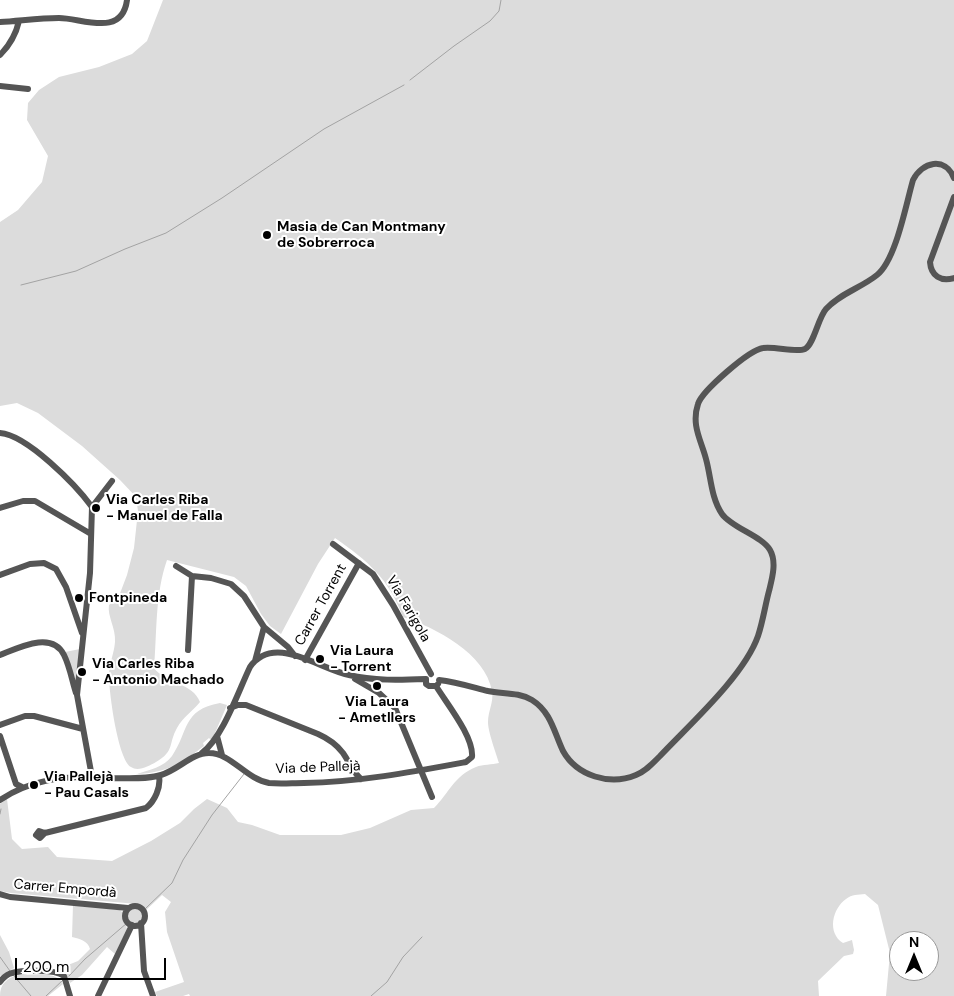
<!DOCTYPE html>
<html>
<head>
<meta charset="utf-8">
<style>
  body { margin:0 }
  #map { position:relative; width:954px; height:996px; overflow:hidden; background:#fff; font-family:"DM Sans",sans-serif }
  canvas { display:block }
  .north { position:absolute; left:889px; top:931px; width:50px; height:50px; box-sizing:border-box; background:#fff; border:1px solid #999; border-radius:50%; rotate:0deg; font-size:14px; font-weight:700; line-height:20px; text-align:center; color:#000 }
  .north::after { content:''; display:block; margin:auto; width:18px; height:22px; background:#000; clip-path:polygon(50% 0,100% 100%,50% 72%,0 100%) }
  .scale { position:absolute; left:15px; top:958px; width:151px; height:22px; box-sizing:border-box; border:2px solid #000; border-top:0; padding-left:6px; font-size:15px; line-height:18px; white-space:nowrap; color:#000; -webkit-text-stroke:4px #fff; paint-order:stroke }
</style>
</head>
<body>
<div id="map">
<canvas width="954" height="996"></canvas>
<div class="north">N</div>
<div class="scale">200 m</div>
</div>
<script>
const c = document.querySelector('canvas').getContext('2d');
c.lineJoin = 'round';
function fillPath(path, color) { c.fillStyle = color; c.fill(path, 'evenodd'); }
function trace(path, color, width, dash) { c.strokeStyle = color; c.lineWidth = width; c.lineCap = dash ? 'butt' : 'round'; c.setLineDash(dash || []); c.stroke(path); }
function label(font, color, halo, rows, align = 'center') {
  c.font = font + ' "DM Sans",sans-serif'; c.lineWidth = 4; c.setLineDash([]); c.textBaseline = 'middle'; c.strokeStyle = halo; c.fillStyle = color; for (const [text, x, y, turn = 0] of rows) {
    c.save(); c.translate(x, y); c.rotate((+turn || 0) * Math.PI / 180); c.textAlign = isNaN(turn) ? turn : align; if (halo) c.strokeText(text, 0, 0); c.fillText(text, 0, 0); c.restore();
  }
}
fillPath(new Path2D(`
  M163 0H954V996H886L890 953 878 905 865 894C858 895 852 894 846 899 832 909 827 933 843 943L852 940 854 950 853 954 844 956 818 981 819 996H190L189 994 183 996H157L155 992 184 982 167 932 165 912 171 902 162 895 145 911 143 907 137 904 11 893 0 891V804L7 799 12 839 22 849 48 847 57 857 112 861 151 841 180 823 194 809 207 799 227 808 238 822 252 825 280 835H341L370 828 411 810 434 808C449 793 454 776 476 767 483 764 492 765 499 763 496 753 488 732 488 722 488 711 494 702 492 691 485 653 436 628 403 617 389 579 368 561 335 538L318 564 281 634 270 626 261 614 246 586 234 577 167 560C155 594 157 633 154 668 165 683 193 683 200 702 193 711 183 717 177 728 168 744 175 751 156 762 149 766 138 772 131 767 118 760 109 692 109 676 109 664 114 654 115 642 116 628 107 616 109 605L119 596 127 575 134 548 138 511 136 497 120 480 82 446 38 413 17 403 0 406V222L18 210 42 182 48 156 27 120 28 103 39 90 59 77 99 67 132 54 147 41ZM899 941H929V971H899Z
  M80 649 76 682 65 652Z
  M220 703 227 705 215 733 211 740 209 738 203 743 204 746C182 763 166 773 137 774 149 770 164 767 172 756 189 731 182 710 220 703Z
  M73 905 120 910 123 913 127 929 115 954 107 947 82 975 70 983 66 974 58 969 78 961 90 949C88 941 80 939 72 937Z
  M127 916a8 8 0 1 1 16 0a8 8 0 1 1-16 0Z
  M0 935 9 952 14 968 0 976Z
  M18 975C31 975 57 970 63 984L48 996H0C0 984 7 978 18 975Z`), '#dcdcdc');
trace(new Path2D(`
  M410 80 454 46 490 21 499 11 501 0
  M21 285 76 271 125 249 166 233 222 198 324 129 404 85
  M0 814 1 809
  M146 908 172 883 183 860 212 815 244 774
  M0 957 10 971
  M14 976 31 996
  M69 976 85 959 127 923
  M46 996 63 980
  M371 996 387 982 403 957 422 937`), '#a3a3a3', 1);
trace(new Path2D(`
  M0 22C19 21 39 18 59 18 82 18 122 38 127 0
  M0 55C10 45 16 34 19 21
  M0 86 28 89
  M954 197 930 262C931 276 941 282 954 278
  M0 433C27 435 76 485 92 507
  M0 508 23 501H35L91 534
  M333 544 373 574 393 605 431 674
  M176 566 192 576 211 578 231 584 244 596 264 627 288 647 295 656
  M0 575 30 564 44 563 56 569 66 587 82 633
  M188 650 192 576
  M0 655C18 648 52 630 64 655 70 667 72 681 76 693
  M305 660 359 563
  M255 661 264 627
  M355 679 379 693 395 708 432 797
  M426 679V684L429 686H436L438 684
  M439 680C456 682 472 687 488 691 502 694 519 692 532 700 551 712 554 732 563 751 577 776 610 786 636 775 646 771 652 764 660 756 689 725 744 676 758 636 763 621 765 606 769 591 772 579 777 562 770 550 762 536 732 528 722 514 711 498 711 477 706 459 701 440 691 425 698 404 702 391 749 350 763 348 775 346 796 353 805 349 814 344 818 318 826 309 839 294 861 288 877 275 896 260 906 204 913 180 922 162 945 156 954 178
  M230 708 238 705H246L318 734C327 738 337 745 343 753 350 763 351 770 361 779
  M0 725 25 716H34L83 729
  M0 736 16 784 22 787
  M217 736 222 755
  M202 753C223 737 238 692 250 667 274 633 319 669 349 675 373 681 401 680 426 679
  M92 777 77 695 90 573 92 507 112 481
  M0 800C28 781 66 774 100 778 119 778 144 780 161 775 178 770 192 753 209 753 231 753 246 779 269 783 281 784 292 783 304 783 359 782 412 772 466 762L472 757C474 737 447 704 436 686
  M45 833 40 838 36 835 39 831 45 833 146 808C155 801 161 787 159 776
  M0 894 10 897 128 908
  M125 916a10 10 0 1 1 20 0a10 10 0 1 1-20 0Z
  M141 923 144 971 153 996
  M0 982C3 978 7 974 12 973 23 970 55 969 64 976L70 996
  M98 996 132 925`), '#555', 6);
for (const [x, y, r, color] of [
  [267,235,5,"#000"],
  [96,508,5,"#000"],
  [79,598,5,"#000"],
  [320,659,5,"#000"],
  [82,672,5,"#000"],
  [377,686,5,"#000"],
  [34,785,5,"#000"]
]) { const dot = new Path2D(); dot.arc(x, y, r, 0, 2 * Math.PI); c.fillStyle = color; c.fill(dot); trace(dot, '#fff', 2); }
label('bold 14px', '#000', '#fff', [
  ["Masia de Can Montmany",277,227],
  ["de Sobrerroca",277,243],
  ["Via Carles Riba",106,500],
  ["- Manuel de Falla",106,516],
  ["Fontpineda",89,598],
  ["Via Laura",330,651],
  ["- Torrent",330,667],
  ["Via Carles Riba",92,664],
  ["- Antonio Machado",92,680],
  ["Via Laura",377,702,"center"],
  ["- Ametllers",377,718,"center"],
  ["Via Pallejà",44,777],
  ["- Pau Casals",44,793]
], 'left');
label('14px', '#000', '#fff', [
  ["Carrer Torrent",321,605,-61],
  ["Via Farigola",408,609,60],
  ["Via de Pallejà",318,768,-2],
  ["Carrer Empordà",65,889,5]
]);
</script>
</body>
</html>
